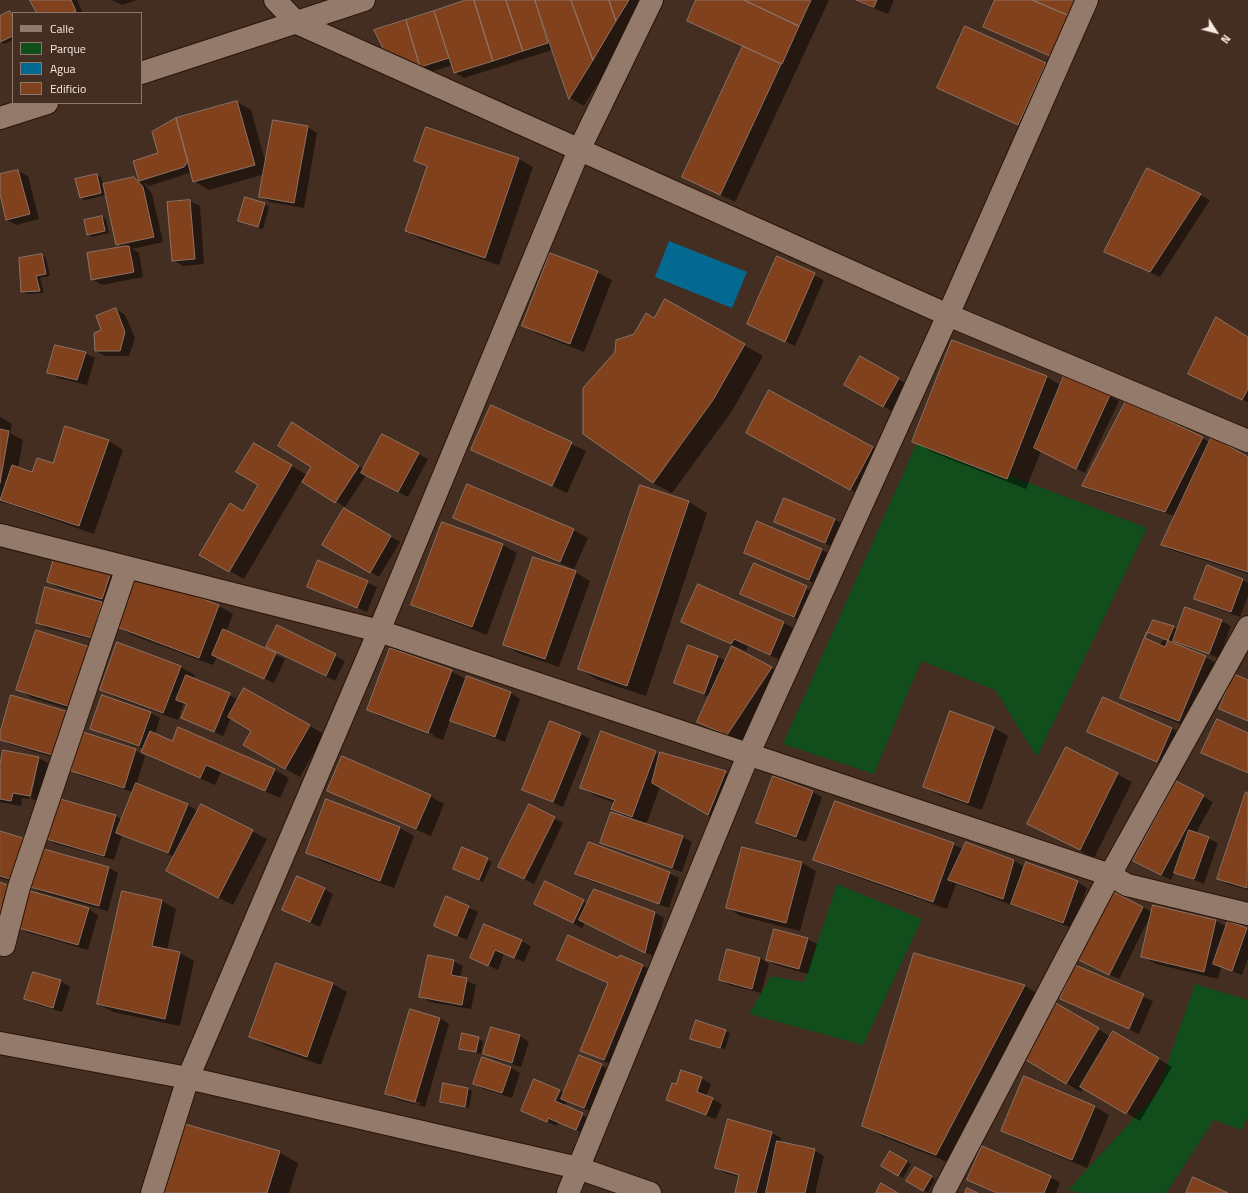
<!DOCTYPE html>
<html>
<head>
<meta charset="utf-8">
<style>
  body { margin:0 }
  #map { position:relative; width:1248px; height:1193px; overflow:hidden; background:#442e21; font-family:"Titillium Web",sans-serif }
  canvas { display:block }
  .legend { position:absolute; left:12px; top:12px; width:130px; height:92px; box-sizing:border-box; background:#442e21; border:1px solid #8c786d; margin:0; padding:5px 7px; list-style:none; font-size:12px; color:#f7e8e0 }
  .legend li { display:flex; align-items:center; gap:8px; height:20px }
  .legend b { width:20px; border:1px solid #8c786d }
  .north { position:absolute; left:1196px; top:12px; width:40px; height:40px; -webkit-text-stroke:3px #442e21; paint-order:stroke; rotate:126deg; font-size:11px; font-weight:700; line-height:16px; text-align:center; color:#f7e8e0 }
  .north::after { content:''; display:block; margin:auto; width:14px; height:18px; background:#f7e8e0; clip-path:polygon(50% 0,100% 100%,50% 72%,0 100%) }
</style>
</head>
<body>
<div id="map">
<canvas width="1248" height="1193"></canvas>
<ul class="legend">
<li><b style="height:5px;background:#947a6b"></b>Calle</li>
<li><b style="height:11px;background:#124d1c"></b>Parque</li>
<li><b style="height:11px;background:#046991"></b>Agua</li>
<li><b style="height:11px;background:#81411c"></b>Edificio</li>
</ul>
<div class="north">N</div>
</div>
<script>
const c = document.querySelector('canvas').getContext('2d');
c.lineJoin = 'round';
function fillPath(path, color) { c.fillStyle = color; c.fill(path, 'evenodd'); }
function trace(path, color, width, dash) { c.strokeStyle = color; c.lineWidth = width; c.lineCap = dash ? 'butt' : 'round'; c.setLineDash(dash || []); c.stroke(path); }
fillPath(new Path2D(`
  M918 440 1147 528 1037 757 995 690 921 661 874 774 783 744Z
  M837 884 922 919 863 1045 749 1014 771 976 804 982Z
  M1195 984 1248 1000V1115L1242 1130 1214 1120 1166 1193H1081L1068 1190 1157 1093Z`), '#124d1c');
fillPath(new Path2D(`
  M669 241 747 272 732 308 655 277Z`), '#046991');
fillPath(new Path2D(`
  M31 0H77L83 13H38Z
  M112 0H137L122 5Z
  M470 0H642L628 23 630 30 584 106 570 98 552 50 464 78 454 72 452 65 431 72 386 51 375 30Z
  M697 0H829L735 202 683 177 743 47 688 20Z
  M853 0H894L888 14Z
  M996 0H1093L1065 63 999 34 984 26Z
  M10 12 13 14V40L4 44 0 42V17Z
  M1045 64 1059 72 1032 132 939 88Z
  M237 102 251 110 266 164 274 121 308 127 317 133 304 208 270 202 260 196 265 174 209 190 194 181 192 172 149 186 143 182 152 194 163 242 132 249 139 253 143 277 102 285 92 279 123 248 117 244 106 195 85 200 81 198 97 175 101 177 103 185 134 178 140 182 134 162 160 154Z
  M519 159 533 167 499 265 421 239 406 231 428 168 416 161Z
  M18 171 28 176 39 219 16 225 7 220 0 190V175Z
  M1200 195 1210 200 1160 277 1106 252Z
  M190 201 200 206 204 264 183 266 173 260Z
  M265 204 269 207 263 229 239 221Z
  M102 217 106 219 109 233 92 237 88 234Z
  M42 255 46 258 50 276 40 278 44 293 27 294 22 292Z
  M777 258 824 280 795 346 748 324Z
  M597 272 612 280 584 352 538 334 523 326Z
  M666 300 763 356 732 411 672 493 653 483 584 433 635 335 654 319Z
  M116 309 125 315 135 338 129 356H105L96 351 102 331Z
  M1248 338V402L1189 374Z
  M85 353 95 358 87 385 58 378 49 373Z
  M861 357 908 385 893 412 845 384Z
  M1046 377 1061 385 1109 396 1119 401 1085 473 1041 451 1026 489 932 452 914 441Z
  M1127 402 1210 442 1248 458V574L1171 550 1162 545 1175 516 1093 491 1084 486Z
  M492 407 586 451 567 493 473 449Z
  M0 417 12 424 10 433 23 440 18 468 33 473 53 464 66 427 109 441 123 450 94 534 9 504 0 502Z
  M302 429 364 469 419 454 428 459 408 497 366 475 345 507 302 480 244 579 201 555 244 512 259 484 254 444 307 475 313 467Z
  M762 441 872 447 886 456 864 497Z
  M640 486 689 502 707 513 646 696 598 680 579 669Z
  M344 510 400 542 379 577 323 545Z
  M455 517 573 530 588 538 574 569 469 525Z
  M835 520 844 525 835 548 776 521Z
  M443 523 503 545 517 553 487 635 427 612 412 604Z
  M822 550 831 555 818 585 745 552Z
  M57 553 121 576 112 604 57 587 48 582Z
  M319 562 377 587 367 612 308 587Z
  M754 565 816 593 804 622 751 599Z
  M575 572 590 581 559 667 518 653 504 644Z
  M1243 580 1248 583V596L1240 617 1205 604 1195 599Z
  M698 586 784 623 798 631 785 662 748 646 746 651 736 647V649L786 676 742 742 698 721 709 697 675 683 718 657 726 661 733 646 683 622Z
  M101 603 111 608 102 642 46 628 37 622Z
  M219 606 233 614 226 632 285 659 274 683 217 656 213 665 132 635 118 627Z
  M1221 621 1231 626 1219 658 1184 646 1173 640 1172 643 1205 657 1219 665 1193 729 1136 706 1121 698 1173 627 1178 630Z
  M277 627 345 661 335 681 277 652Z
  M37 631 85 714 32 698 18 689Z
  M180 667 195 675 193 679 239 700 245 689 324 734 300 777 244 745 252 730 231 718 223 736 182 718 188 705 184 703 178 720 115 697 101 689Z
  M451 671 466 679 467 677 511 693 520 699 505 742 461 726 450 720 443 740 383 718 368 710ZM382 715 433 734V736L382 717Z
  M69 713 65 761 9 744 0 739V736Z
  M151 713 160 718 155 734 173 743 179 728 275 770 289 778 280 798 221 772 215 785 157 760 143 752 144 749 101 734 91 728Z
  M994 728 1008 736 982 810 939 795 925 787Z
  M1172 728 1181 734 1167 767 1089 731Z
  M601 733 660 755 725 772 735 778 717 820 660 787 646 825 682 837 692 842 682 872 611 848 602 843 627 817 613 809 615 803 596 796 582 788Z
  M581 734 590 739 563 807 523 789Z
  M1248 734V774L1203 753Z
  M1066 748 1132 782 1094 858 1029 824Z
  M135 750 145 756 136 785 188 805 198 811 201 805 267 839 233 905 167 871 175 857 122 835 114 860 56 844 47 839 58 800 116 816 122 820 133 792 81 776 72 770Z
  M38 758 48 763 40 801 31 799 39 760H37L29 799 22 798 21 806 0 802V769Z
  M328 790 430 796 444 804 431 836 342 798Z
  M813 792 822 797 806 842 766 828 757 822Z
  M1247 794H1248V890L1227 884 1218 879Z
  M1203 796 1213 802 1196 833 1218 843 1204 884 1175 872 1171 880 1144 866Z
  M327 801 400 828 414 836 394 888 321 861 307 852Z
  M554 818 563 823 534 884 509 872Z
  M0 832 22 885 0 878Z
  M953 844 964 850 1013 860 1023 866 1020 878 1021 879 1027 864 1078 882 1087 888 1072 928 956 884 947 909 829 867 815 859Z
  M41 849 109 868 118 873 108 911 40 892 31 887Z
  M487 859 492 862 483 882 458 871Z
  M801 862 816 871 800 931 741 916 727 908Z
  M669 873 679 878 669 908 585 879 576 874Z
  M324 889 333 894 320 927 284 910Z
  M27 891 89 909 98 915 88 950 26 932 16 926Z
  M447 898 478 912 467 940 435 926Z
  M162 901 176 909 167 950 180 953 194 961 180 1026 113 1012 98 1004Z
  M583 901 588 904 654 912 664 918 655 957 585 923 582 928 535 904Z
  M1154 906 1216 921 1227 927 1228 923 1248 930V958L1242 975 1221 967 1218 979 1156 964 1142 956 1151 914 1119 979 1086 963 1143 907 1153 913Z
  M807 939 817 944 808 974 776 965 767 960Z
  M521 941 531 946 524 962 504 954 498 970 471 958Z
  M728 950 760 958 769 964 761 993 729 985 720 979Z
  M915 955 1025 986 1043 997 955 1165 882 1136 864 1125Z
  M558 959 642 965 656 974 618 1068 582 1050 609 984Z
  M453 961 463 966 460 978 476 985 471 1009 430 1002 420 996Z
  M276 964 333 984 347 992 321 1065 265 1045 250 1036Z
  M1076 966 1153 1001 1139 1034 1061 999Z
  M61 981 70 987 62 1012 35 1004 26 999Z
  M1054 1003 1111 1037 1114 1032 1172 1067 1140 1121 1083 1088 1081 1092 1022 1057Z
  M411 1010 440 1018 449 1024 425 1107 395 1099 386 1093ZM395 1095 421 1103 420 1105 395 1098Z
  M725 1031 730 1033 725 1049 696 1041Z
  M463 1034 483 1041 481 1054 460 1048Z
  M520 1036 529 1042 521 1067 494 1059 484 1053Z
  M601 1065 610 1070 594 1113 567 1101 565 1106 592 1120 585 1134 558 1122 557 1126 522 1111 559 1090 564 1093Z
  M511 1068 520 1073 512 1098 484 1089 474 1084Z
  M1025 1077 1095 1107 1109 1115 1087 1168 1017 1139 1003 1131Z
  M701 1078 711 1084 706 1096 722 1104 716 1119 677 1105 667 1100 676 1086Z
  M444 1084 468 1089 472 1091 469 1108 445 1104 441 1102Z
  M729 1121 772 1133 781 1138 780 1143 814 1150 824 1156 815 1193H736L739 1177 725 1173 716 1168Z
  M982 1147 1060 1182 1056 1193H996L968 1180Z
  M279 1152 298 1163 289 1193H165Z
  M890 1152 911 1164 903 1178 882 1166Z
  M916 1168 935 1179 928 1193 908 1181Z`), '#0007');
const building = new Path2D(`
  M30 0H71L76 11 71 13H37Z
  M466 0H474L493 61 454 73 434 11Z
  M474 0H506L523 51 493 61Z
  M506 0H535L548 43 523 51Z
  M535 0H571L593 60 569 99Z
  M571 0H609L616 21 593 60Z
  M609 0H629L616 21Z
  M696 0H744L799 26 782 64 687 21Z
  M744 0H811L799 26Z
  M856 0H877L874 7Z
  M995 0H1032L1068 15 1050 56 983 27Z
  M1032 0H1075L1068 15Z
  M10 11 13 19V36L0 42V16Z
  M434 11 449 58 420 67 406 20Z
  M406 20 420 67 385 52 374 30Z
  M965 26 1046 63 1018 125 937 88Z
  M743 46 781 64 720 195 682 177Z
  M237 101 255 165 193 182 176 118Z
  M176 118 188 161 184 167 139 181 133 161 158 153 152 132Z
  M273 120 308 126 294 203 259 197Z
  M426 127 519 158 485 258 405 231 427 166 414 161Z
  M1147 168 1201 194 1150 272 1104 252Z
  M18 170 30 214 6 220 0 194V174Z
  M97 174 101 193 80 198 75 179Z
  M134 177 143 187 154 237 116 245 103 184Z
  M245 197 265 203 258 227 238 221Z
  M190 200 195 259 172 261 167 202Z
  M102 216 105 231 87 235 84 220Z
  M125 246H129L134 272 91 280 87 253Z
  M550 253 598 271 570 344 522 326Z
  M42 254 46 274 36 276 40 291 21 292 19 258Z
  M777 256 815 273 785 342 747 324Z
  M665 299 745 344 713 400 653 483 583 434V388L615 352 616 340 634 334 646 313 654 318Z
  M116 308 125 332 120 351H95L94 333 101 330 96 316Z
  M1216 317 1248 337V389L1242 400 1188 374Z
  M952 340 1047 376 1007 479 912 442Z
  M55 345 86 352 77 380 47 373Z
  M860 356 899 378 883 407 844 385Z
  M1064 376 1110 395 1076 469 1034 448Z
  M769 390 873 447 850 490 746 433Z
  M1126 401 1203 437 1165 512 1082 486Z
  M491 405 572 442 552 486 471 450Z
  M292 422 359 466 335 503 302 482 311 467 278 446Z
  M65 426 109 440 79 526 0 500 12 465 32 472 37 458 53 463Z
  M0 429 9 431 0 483Z
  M382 434 419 453 398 492 361 473Z
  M1212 436 1248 457V572L1161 545Z
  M254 443 292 465 229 572 199 555 230 503 243 511 258 485 236 472Z
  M467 484 574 529 560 562 453 518Z
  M640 485 689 501 627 686 578 669Z
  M784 498 835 519 825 543 774 522Z
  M344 508 391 536 370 573 322 545Z
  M757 521 822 549 809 580 744 553Z
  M442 522 503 544 472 627 411 605Z
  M56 552 112 569 102 599 47 582Z
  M533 557 576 571 545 659 503 645Z
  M318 560 368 581 357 608 307 587Z
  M754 563 807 586 794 617 740 594Z
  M1207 565 1243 579 1231 612 1194 599Z
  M137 574 219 605 199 658 117 627Z
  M698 584 784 622 770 655 734 639 731 644 681 622Z
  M45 587 102 602 92 638 36 623Z
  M1185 607 1222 620 1209 654 1173 641Z
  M1153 620 1174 626 1165 647 1145 638Z
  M277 625 336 654 326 676 266 647Z
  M223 629 276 653 264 679 212 655Z
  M36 630 90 647 71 707 16 690Z
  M1147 632 1206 656 1179 721 1120 698Z
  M117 642 181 666 163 713 100 690Z
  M688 645 718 656 704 694 674 683Z
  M732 646 772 667 727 735 697 722Z
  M390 648 452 670 428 733 367 710Z
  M1234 674 1248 680V721L1219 709Z
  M186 675 230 693 214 732 181 718 187 704 176 700Z
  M467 676 511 692 495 737 450 721Z
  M244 688 310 725 285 769 243 745 251 731 228 717Z
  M11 695 69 712 56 756 0 740V733Z
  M102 695 151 712 139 746 90 729Z
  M1103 697 1172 728 1157 762 1087 732Z
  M950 711 994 727 968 803 923 787Z
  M1217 719 1248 733V773L1201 753Z
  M550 721 581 733 553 802 522 790Z
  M178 727 275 769 265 791 206 765 200 778 141 752 150 731 172 741Z
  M601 731 656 751 632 817 611 809 615 800 580 788Z
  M83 732 136 749 124 788 71 771Z
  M1066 747 1118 773 1080 850 1027 824Z
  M3 750 39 757 30 796 13 793 11 801 0 799V765Z
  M660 752 726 771 708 815 652 783Z
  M342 756 431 795 416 829 327 791Z
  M773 776 813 791 796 837 756 823Z
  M1176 781 1204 795 1161 875 1133 861Z
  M136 783 188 804 168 853 116 833Z
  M1246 792 1248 793 1247 888 1217 879Z
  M57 798 116 815 104 856 46 839Z
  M326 799 400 827 380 881 306 853Z
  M835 801 954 843 933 902 813 860Z
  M201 804 253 830 218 898 166 871Z
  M529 804 555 817 524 879 498 867Z
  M611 812 683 836 672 868 600 843Z
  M1189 830 1209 837 1194 879 1174 873Z
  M0 831 26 839 13 880 0 876Z
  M589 842 670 872 659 904 575 874Z
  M966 842 1014 860 1003 899 948 880Z
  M462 847 488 858 479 880 453 869Z
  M742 847 802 862 786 923 726 908Z
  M40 848 109 867 99 906 30 887Z
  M1026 862 1078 881 1063 923 1011 904Z
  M297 876 325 888 310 922 282 910Z
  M545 881 584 900 573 923 534 904Z
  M0 882 10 886 0 915Z
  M594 889 655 912 645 953 579 920Z
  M27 890 89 908 78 945 15 927Z
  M1110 890 1143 907 1109 975 1075 958Z
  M122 891 162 900 152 946 180 952 165 1019 97 1004Z
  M446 896 469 906 457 936 434 926Z
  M1153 905 1216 920 1204 972 1141 957Z
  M1228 921 1247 928 1232 971 1213 964Z
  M484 924 522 940 514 958 495 950 488 966 470 958Z
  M774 929 808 938 799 969 766 960Z
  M568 935 618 958 620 955 643 965 604 1060 580 1051 608 983 557 960Z
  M727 949 760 958 752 989 719 980Z
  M914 953 1025 985 936 1155 862 1126Z
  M428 955 454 960 451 975 467 978 462 1005 419 997Z
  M276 963 333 983 307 1057 249 1037Z
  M1075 965 1144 994 1129 1029 1060 999Z
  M33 972 61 980 53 1008 24 999Z
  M1054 1002 1099 1028 1066 1084 1021 1057Z
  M410 1009 440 1018 415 1102 385 1094Z
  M696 1020 726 1030 720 1048 690 1039Z
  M491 1027 520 1035 512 1063 483 1054Z
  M1113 1031 1159 1058 1126 1114 1080 1087Z
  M462 1033 479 1037 476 1052 459 1049Z
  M579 1055 602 1064 584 1108 561 1099Z
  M482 1057 511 1067 502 1093 473 1084Z
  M681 1070 702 1077 697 1092 713 1098 706 1115 666 1100 672 1083 676 1084Z
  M1024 1076 1095 1106 1072 1160 1001 1131Z
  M534 1079 560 1090 555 1101 583 1113 576 1130 548 1118 547 1122 521 1111Z
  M443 1083 468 1088 465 1107 440 1102Z
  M728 1119 772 1132 756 1193H735L739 1175 715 1168Z
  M185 1124 280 1151 267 1193H164Z
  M777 1141 815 1149 805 1193H766Z
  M982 1146 1051 1176 1044 1193H997L967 1180Z
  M890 1151 907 1161 898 1176 881 1166Z
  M915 1167 932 1176 923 1191 906 1181Z
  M1193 1177 1228 1193H1186Z
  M881 1183 898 1193H876Z
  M967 1188 978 1193H965Z`);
fillPath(building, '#81411c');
trace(building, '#8d7265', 1);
const minor = new Path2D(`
  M275 0 297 23 948 315 1248 441
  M141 73 364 0
  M0 118 47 103
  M0 535 379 631 1110 875 1127 885 1248 914
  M4 945 19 887 127 567
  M0 1043 188 1078 578 1168 650 1193
  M152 1193 188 1078 379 631 579 150 652 0
  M568 1193 749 753 948 315 1087 0
  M943 1193 1110 875 1248 627`);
trace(minor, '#291509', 24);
trace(minor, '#947a6b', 22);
</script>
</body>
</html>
